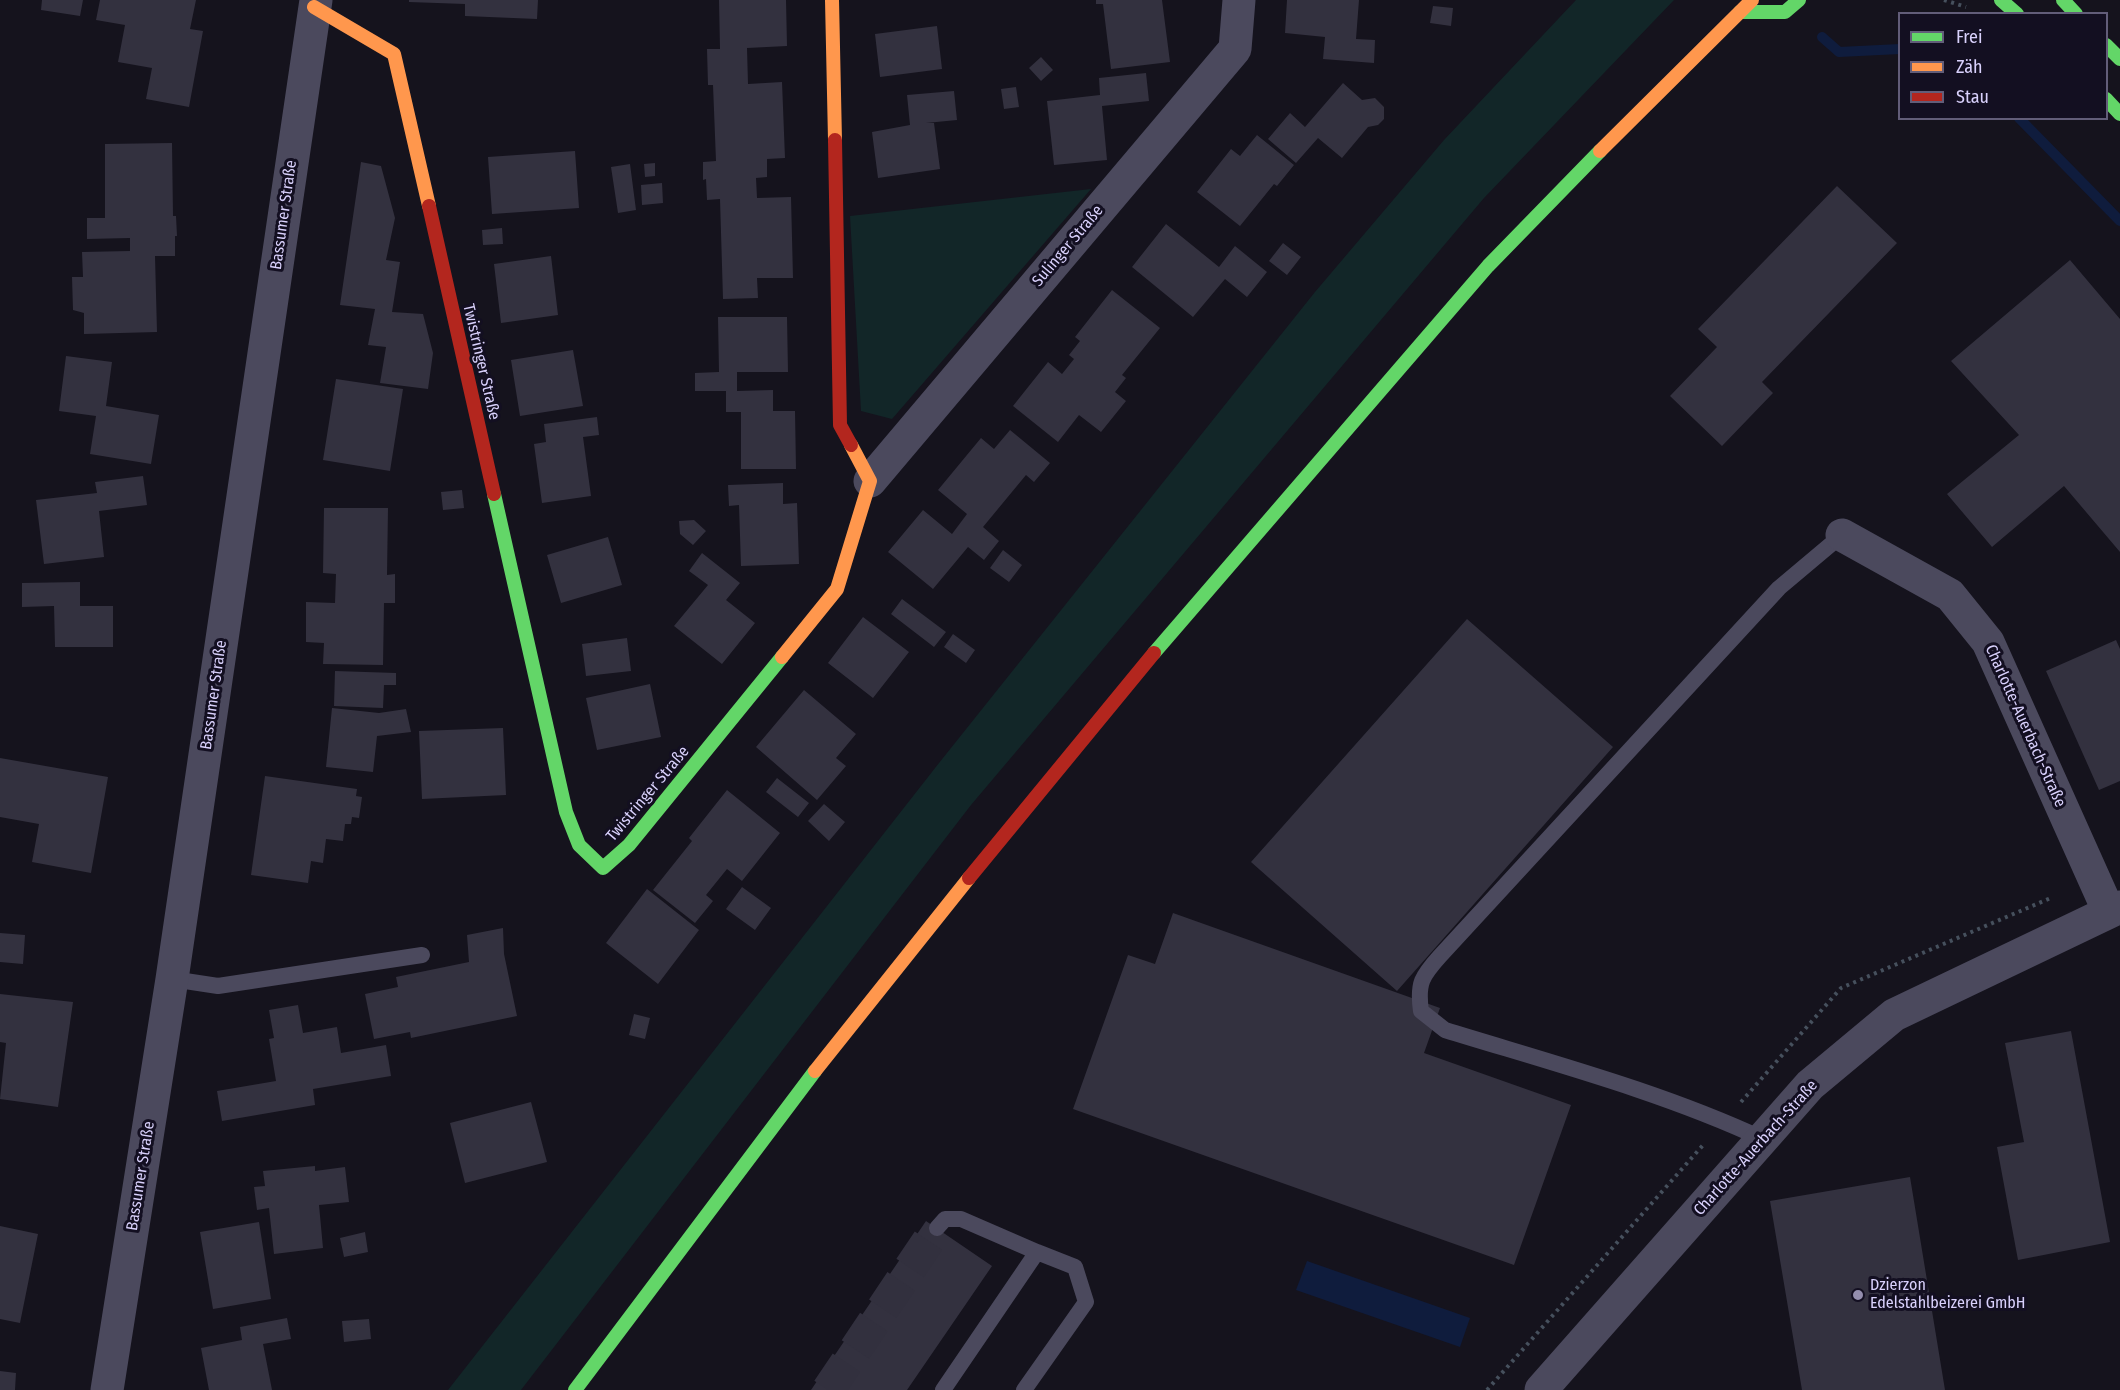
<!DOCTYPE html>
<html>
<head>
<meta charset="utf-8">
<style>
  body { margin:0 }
  #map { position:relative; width:2120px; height:1390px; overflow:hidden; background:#15131d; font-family:"Fira Sans Condensed",sans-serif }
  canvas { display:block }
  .legend { position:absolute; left:1898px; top:12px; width:210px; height:108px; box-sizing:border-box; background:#130f21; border:2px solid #625d79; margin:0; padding:8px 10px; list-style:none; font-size:18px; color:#d9d1fc }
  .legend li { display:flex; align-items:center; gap:12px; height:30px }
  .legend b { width:30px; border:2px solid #625d79 }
</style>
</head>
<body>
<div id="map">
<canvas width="2120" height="1390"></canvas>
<ul class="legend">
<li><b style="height:8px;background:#63d668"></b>Frei</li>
<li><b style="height:8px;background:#ff974d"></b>Zäh</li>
<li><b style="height:8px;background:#b3261e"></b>Stau</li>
</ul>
</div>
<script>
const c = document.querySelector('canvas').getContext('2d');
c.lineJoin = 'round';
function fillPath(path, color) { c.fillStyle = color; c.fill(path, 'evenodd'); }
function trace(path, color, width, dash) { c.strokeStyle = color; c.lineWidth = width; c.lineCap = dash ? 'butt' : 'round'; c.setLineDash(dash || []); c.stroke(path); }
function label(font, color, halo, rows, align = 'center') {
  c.font = font + ' "Fira Sans Condensed",sans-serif'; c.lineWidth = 6; c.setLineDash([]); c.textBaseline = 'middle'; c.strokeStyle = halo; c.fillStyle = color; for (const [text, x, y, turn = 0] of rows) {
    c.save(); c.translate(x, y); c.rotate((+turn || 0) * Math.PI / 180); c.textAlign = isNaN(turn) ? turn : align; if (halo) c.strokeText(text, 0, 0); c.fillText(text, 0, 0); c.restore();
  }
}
fillPath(new Path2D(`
  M1576 0H1674L1484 198 971 805 521 1390H448L939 763 1315 292 1444 140Z
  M1091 189 892 419 861 411 850 216Z`), '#122628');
fillPath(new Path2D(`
  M1307 1261 1470 1318 1460 1347 1296 1290Z`), '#0f1c3d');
trace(new Path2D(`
  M1822 37 1839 52 1900 49
  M2019 118 2120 221`), '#0f1c3d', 10);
fillPath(new Path2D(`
  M42 0H83L80 16 41 10Z
  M100 0H196L190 29 203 31 189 107 146 99 152 68 118 62 125 25 96 20Z
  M409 0H538L537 19 465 16V4L409 2Z
  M719 0H786L787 46 747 48 748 84 782 82 785 158 767 159V177L756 178 757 198 791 197 793 278H757L758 298 723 299 720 199 707 200 706 179 703 180V162L716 161 713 85H708L707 49H720Z
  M1096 0H1162L1170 62 1111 69 1103 4H1096Z
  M1287 0H1359L1356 39 1375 40 1374 63 1323 59 1325 37 1285 33Z
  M1433 6 1453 8 1451 26 1430 23Z
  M937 26 942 69 880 77 875 34Z
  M1041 57 1053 70 1041 81 1029 68Z
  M1146 73 1149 101 1102 106 1107 160 1054 165 1047 101 1100 95 1099 78Z
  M1343 83 1362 100 1375 98 1384 107V119L1378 125 1368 127 1342 158 1318 138 1296 163 1268 139 1290 113 1305 127Z
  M1016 87 1019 107 1004 109 1001 89Z
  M954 91 957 120 926 123H934L940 169 878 178 872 132 910 125 907 95Z
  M1257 135 1294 165 1277 186 1274 184 1240 226 1197 192 1231 149 1240 156Z
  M172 143 173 216H176L177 236H175V256H155L157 332 84 334V313L73 310 72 277H83L82 252 130 251V238L87 239V218H105V144Z
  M575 151 579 208 492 214 488 157Z
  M361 162 381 166 395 218 386 260 400 262 392 312 423 314 433 353 428 389 380 383 386 347 368 345 375 309 340 305Z
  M655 163V176L645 177 644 164Z
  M630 164 636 210 618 213 611 167Z
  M662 183 663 203 642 205 641 185Z
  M1837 186 1897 243 1762 382 1773 393 1722 446 1670 396 1717 347 1698 329Z
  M1166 224 1219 267 1235 246 1267 272 1247 297 1225 279 1193 317 1132 267Z
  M502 228 503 244 483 245 482 230Z
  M1283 243 1301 257 1287 275 1269 261Z
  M551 256 558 315 501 323 494 264Z
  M2070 260 2120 319V552L2064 486 1992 547 1947 494 2019 435 1951 361Z
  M1112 290 1160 328 1122 375 1126 378 1115 392 1126 401 1101 432 1079 415 1058 442 1013 406 1048 362 1062 374 1074 359 1069 355 1080 341 1075 337Z
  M718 317H787L788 372H737V391L773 390V411H795L796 469H741V412H726V391H695V373L719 372Z
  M573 350 583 406 520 416 511 360Z
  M66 356 112 362 106 406 159 415 151 464 90 454 96 416 59 411Z
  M336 379 403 389 390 471 323 460Z
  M597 417 599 435 583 437 591 496 542 503 534 444 546 442 544 424Z
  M1010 430 1050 463 1034 482 1026 475 983 527 999 541 984 560 968 547 933 589 888 552 923 510 952 534 967 514 938 490 981 438 994 449Z
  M143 476 147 505 99 511 104 557 44 564 36 500 97 493 95 482Z
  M783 483V504L797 503 799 564 741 566 739 505 729 506 728 485Z
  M462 490 464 508 443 510 441 492Z
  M324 508H388L387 575 395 574V603H384L383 665 323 664 324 643 306 642V602L335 603 336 574 323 573Z
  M694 520 706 531 693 545 680 534 679 521Z
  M608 537 622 585 561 603 547 555Z
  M1003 550 1022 565 1009 582 990 568Z
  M702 553 740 583 726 600 755 623 722 664 674 626 708 585 689 571Z
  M80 582V606H113V647H55L54 606 22 607V583Z
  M902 599 946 632 934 647 891 614Z
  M863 617 909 652 873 698 828 663Z
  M1467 619 1613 747 1397 991 1251 862Z
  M953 634 975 650 966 663 944 647Z
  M627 638 631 671 586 676 582 644Z
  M2116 640 2120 649V781L2099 790 2046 671Z
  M335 671 396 673V685H384L383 708 334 706Z
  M650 684 661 737 597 750 586 698Z
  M804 690 856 734 836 758 846 766 817 800 756 747Z
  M332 708 379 713 406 709 411 732 377 736 373 772 326 767Z
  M503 728 506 795 422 799 419 731Z
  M0 758 108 777 91 873 32 862 39 824 0 817Z
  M265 776 357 789 356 796 362 797 359 818 352 817 351 824H345L343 841 326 839 323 863 311 861 308 883 251 875Z
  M777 778 809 803 798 817 766 792Z
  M727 790 780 833 742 881 727 869 706 895 713 901 695 923 653 890 692 841 689 838Z
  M824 804 845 822 829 841 808 821Z
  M742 887 771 908 755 930 726 909Z
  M647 889 699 930 658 984 606 943Z
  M1173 913 1440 1008 1424 1053 1571 1105 1514 1265 1073 1109 1128 955 1155 964Z
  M503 928 504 954 517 1016 411 1038 410 1032 374 1039 365 994 398 987 396 977 469 962 467 935Z
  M0 933 25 935 23 964 0 962Z
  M0 994 73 1002 58 1107 0 1099 6 1043 0 1042Z
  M298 1005 303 1033 337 1027 341 1053 386 1045 391 1076 313 1089 315 1105 222 1121 217 1091 276 1081 269 1039 274 1038 269 1010Z
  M634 1014 650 1018 645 1039 629 1035Z
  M2071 1031 2110 1242 2018 1260 1997 1147 2024 1142 2005 1043Z
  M531 1102 547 1162 465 1183 450 1123Z
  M315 1166V1171L345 1167 349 1202 319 1205 323 1248 274 1254 269 1208 257 1210 254 1187 265 1186 263 1171Z
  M1910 1177 1945 1390H1802L1770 1201Z
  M926 1221 992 1266 907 1390H811Z
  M259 1222 271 1299 213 1309 200 1232Z
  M0 1226 38 1234 20 1323 0 1319Z
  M365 1232 368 1252 344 1257 340 1238Z
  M287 1318 291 1339 263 1344 272 1390H209L201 1348 242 1340 240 1327Z
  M369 1319 371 1339 344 1342 342 1321Z
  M0 1371 16 1373 15 1390H0Z`), '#33313f');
trace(new Path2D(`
  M828 1390 937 1228`), '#32303e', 33, [33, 16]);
trace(new Path2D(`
  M1944 0 1966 7
  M1741 1102 1841 988 2053 897
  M1487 1390 1704 1144`), '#46505d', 4, [3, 4.5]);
trace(new Path2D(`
  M172 979 218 986 422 955
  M1763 1139C1662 1092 1552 1063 1445 1030L1421 1011C1417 983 1422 976 1440 956L1779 588 1842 535
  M937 1228 945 1219H961L1037 1252 943 1390
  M1024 1390 1086 1302 1075 1267 1037 1252`), '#4b495d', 16);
trace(new Path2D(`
  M870 481 1235 49 1239 0
  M1842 535 1950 595 1988 642 2109 912
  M107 1390 172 979 316 0
  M1541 1390 1810 1085 1894 1015 2120 907`), '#4b495d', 33);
trace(new Path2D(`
  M2001 0 2017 14
  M2063 0 2076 14
  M1740 12H1785L1799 0
  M2106 45 2120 59
  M2106 99 2120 114
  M494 494 566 812 579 845 603 868 629 845 782 657
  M1154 653 1488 266 1600 151
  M575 1390 815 1071`), '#63d668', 14);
trace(new Path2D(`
  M832 0 835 140
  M314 7 394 54 429 206
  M1600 151 1752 0
  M782 657 837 589 870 481 851 445
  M815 1071 969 878`), '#ff974d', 14);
trace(new Path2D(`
  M835 140 840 425 851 445
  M429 206 494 494
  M969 878 1154 653`), '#b3261e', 14);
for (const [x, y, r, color] of [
  [1858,1295,6,"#948eae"]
]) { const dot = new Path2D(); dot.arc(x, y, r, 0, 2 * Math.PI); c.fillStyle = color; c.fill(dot); trace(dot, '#130f21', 2); }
label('16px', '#d9d1fc', '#130f21', [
  ["Bassumer Straße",284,215,-82],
  ["Sulinger Straße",1068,246,-50],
  ["Twistringer Straße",481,362,77],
  ["Bassumer Straße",214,695,-82],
  ["Charlotte-Auerbach-Straße",2025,726,66],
  ["Twistringer Straße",648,794,-50],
  ["Charlotte-Auerbach-Straße",1756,1148,-48],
  ["Bassumer Straße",141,1176,-81]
]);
label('16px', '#d9d1fc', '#130f21', [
  ["Dzierzon",1870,1286],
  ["Edelstahlbeizerei GmbH",1870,1304]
], 'left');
</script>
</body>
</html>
